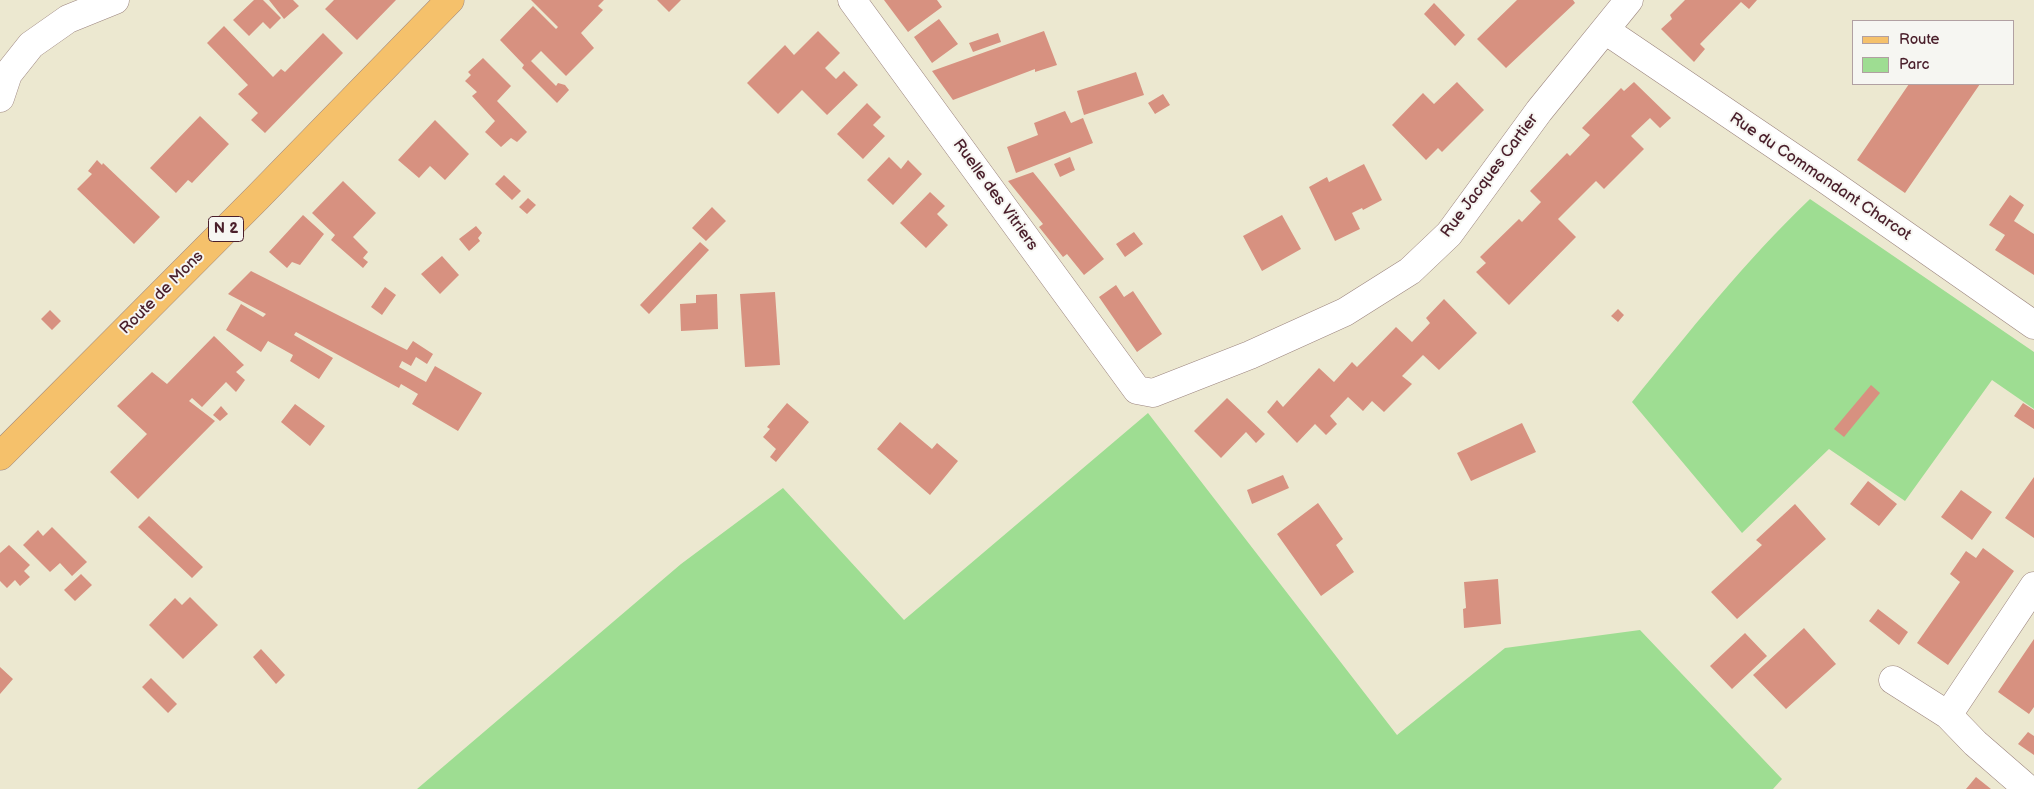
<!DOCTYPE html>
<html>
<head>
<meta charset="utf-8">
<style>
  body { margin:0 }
  #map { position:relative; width:2034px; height:789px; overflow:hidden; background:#ece8d0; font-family:"Balsamiq Sans",sans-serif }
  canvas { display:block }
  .legend { position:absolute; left:1852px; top:20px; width:162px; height:65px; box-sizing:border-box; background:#f6f6f2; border:1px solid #b1a0a2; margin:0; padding:6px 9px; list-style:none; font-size:15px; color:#4a1f2b }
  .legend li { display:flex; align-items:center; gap:10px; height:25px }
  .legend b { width:25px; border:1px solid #b1a0a2 }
</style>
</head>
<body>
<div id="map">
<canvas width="2034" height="789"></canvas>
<ul class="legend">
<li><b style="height:6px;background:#f5c16b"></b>Route</li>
<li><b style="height:14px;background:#9edd92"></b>Parc</li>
</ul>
</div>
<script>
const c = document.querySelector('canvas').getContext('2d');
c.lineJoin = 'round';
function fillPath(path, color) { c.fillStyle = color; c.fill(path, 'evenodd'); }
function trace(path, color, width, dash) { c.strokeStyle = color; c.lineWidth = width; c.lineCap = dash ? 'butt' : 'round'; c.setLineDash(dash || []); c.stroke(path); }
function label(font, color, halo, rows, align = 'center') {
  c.font = font + ' "Balsamiq Sans",sans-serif'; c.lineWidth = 4; c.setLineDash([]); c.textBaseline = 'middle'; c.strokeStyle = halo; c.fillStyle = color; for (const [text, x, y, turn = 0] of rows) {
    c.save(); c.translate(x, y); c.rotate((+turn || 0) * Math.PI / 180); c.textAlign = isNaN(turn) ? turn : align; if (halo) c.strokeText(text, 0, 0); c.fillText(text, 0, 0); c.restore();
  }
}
fillPath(new Path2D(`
  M1810 199 2034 352V409L1992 380 1905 501 1829 449 1742 533 1632 402C1689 332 1745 261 1810 199Z
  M1148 413 1397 735 1505 648 1640 630 1782 779 1773 789H417L681 564 783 488 904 620Z`), '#9edd92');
fillPath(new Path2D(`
  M254 0H263L281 18 270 29 263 22 249 36 233 20Z
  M269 0H293L299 6 284 19Z
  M334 0H396L357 40 325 9Z
  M531 0H604L598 6 603 10 581 33 594 48 566 76 541 51 531 61 556 86 558 83 565 85 569 90 557 103 522 68 524 65 500 40 533 6 556 29 558 27Z
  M657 0H681L669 12Z
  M884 0H937L942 7 908 32Z
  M1517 0H1573L1575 3 1506 68 1477 39Z
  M1685 0H1757L1749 9 1741 2 1700 44 1705 49 1694 62 1661 29 1672 19 1670 15Z
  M1434 3 1465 35 1455 46 1424 14Z
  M939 19 958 44 932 63 914 37Z
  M224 26 273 77 281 69 285 72 323 33 343 53 265 133 251 120 258 113 238 94 248 85 207 43Z
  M818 31 840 53 825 68 836 79 844 71 858 85 827 115 802 90 778 114 747 83 785 45 794 55Z
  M1044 31 1057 65 1035 72V69L953 100 932 71Z
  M998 33 1001 42 973 52 969 43Z
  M483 58 511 86 497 101 527 132 517 142 511 138 501 147 485 132 495 121 472 96 477 92 465 81 471 75 468 72Z
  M1136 72 1144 95 1084 115 1077 91Z
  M1457 82 1484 110 1442 152 1438 148 1426 160 1392 125 1423 93 1434 104Z
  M1634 82 1671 118 1660 128 1650 118 1631 136 1644 149 1604 189 1596 181 1558 219 1576 237 1509 305 1476 272 1486 263 1480 257 1519 219 1522 222 1541 202 1530 191 1567 153 1570 156 1590 135 1582 128 1621 88 1624 91Z
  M1909 84H1980L1905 193 1857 160Z
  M1163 94 1170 105 1155 114 1148 103Z
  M867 103 881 117 873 125 885 136 863 159 837 134Z
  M1065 111 1071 123 1083 118 1093 143 1016 173 1007 147 1038 135 1034 123Z
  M200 116 229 144 192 183 188 180 176 193 150 168Z
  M435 120 469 154 445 180 430 166 419 178 398 160Z
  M889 157 901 169 908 160 922 174 893 205 867 180Z
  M1070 157 1075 170 1060 177 1054 164Z
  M97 160 102 165 103 163 160 217 134 244 77 189 92 174 88 171Z
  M1364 164 1382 200 1363 210 1362 208 1352 213 1360 229 1335 241 1309 187 1327 177 1329 182Z
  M1033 172 1104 259 1084 275 1067 254 1063 257 1039 227 1043 224 1008 181Z
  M504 175 521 191 512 200 495 184Z
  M343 181 376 213 353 237 368 252 363 258 368 262 363 268 331 240 335 235 312 213Z
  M930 192 945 206 937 214 948 225 926 248 900 223Z
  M2010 195 2024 205 2014 221 2034 234V275L1995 250 2005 235 1989 225Z
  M528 198 536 205 527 214 519 207Z
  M712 207 726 221 706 241 692 228Z
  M303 215 324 234 300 265 292 262 287 268 269 252Z
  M1282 215 1301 249 1262 271 1243 236Z
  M476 226 482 233 478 238 480 241 469 251 459 239Z
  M1134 232 1143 244 1125 257 1116 244Z
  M700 242 709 250 649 314 640 305Z
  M442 256 459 275 440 294 421 274Z
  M251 271 407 350 413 341 433 354 427 364 416 357 411 366 402 361 399 367 426 382 435 366 482 393 458 431 412 404 418 394 401 384 399 388 296 332 294 335 333 358 319 379 290 361 293 355 268 341 261 352 226 330 241 304 263 317 266 314 228 294Z
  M1116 285 1124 297 1133 291 1162 334 1137 352 1099 297Z
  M385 287 396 295 382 315 371 307Z
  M775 292 780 365 745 367 740 294Z
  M717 294 718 329 681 331 680 304 696 303V295Z
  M1444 299 1477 333 1439 370 1423 355 1402 376 1412 384 1384 412 1372 401 1363 411 1348 397 1330 416 1337 424 1326 435 1315 424 1297 443 1267 412 1277 400 1283 407 1319 368 1334 382 1352 362 1357 367 1396 327 1412 342 1430 323 1426 318Z
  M1618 309 1624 315 1618 322 1611 316Z
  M50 310 61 321 52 330 41 319Z
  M214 336 244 365 236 372 245 380 236 392 226 382 202 407 192 398 189 401 215 421 138 499 110 472 147 434 117 406 152 372 167 384Z
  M1871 385 1880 393 1844 437 1834 429Z
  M1227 398 1265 434 1256 443 1246 432 1221 458 1194 431Z
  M787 403 809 422 776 462 770 457 776 449 763 437 770 429 767 427Z
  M2023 403 2034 410V429L2014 416Z
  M295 404 325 426 310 446 281 422Z
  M221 406 228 414 220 421 213 415Z
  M900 422 932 449 937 443 958 461 930 495 877 449Z
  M1522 423 1536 452 1471 481 1457 453Z
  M1283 475 1289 488 1252 504 1247 490Z
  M2034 477V538L2005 518Z
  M1868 481 1897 504 1879 526 1850 504Z
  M1961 490 1992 512 1972 540 1941 517Z
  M1318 503 1343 539 1336 545 1354 572 1321 596 1277 534Z
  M1795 504 1826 539 1737 619 1711 592 1762 545 1756 540Z
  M149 516 203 567 192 578 138 527Z
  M52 527 87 562 72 576 60 563 50 572 23 545 38 530 43 536Z
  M9 545 30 565 24 571 30 577 20 586 15 580 7 588 0 581V553Z
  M1983 548 2014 571 1948 665 1917 643 1960 582 1950 574 1966 551 1976 558Z
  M81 574 92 585 75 601 64 590Z
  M1498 579 1501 624 1464 628 1463 609 1466 608 1464 582Z
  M190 597 218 625 183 659 149 625 175 598 182 605Z
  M1878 609 1908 632 1899 645 1869 621Z
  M1804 628 1836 664 1786 709 1753 675Z
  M1745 633 1767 656 1732 689 1710 666Z
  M2034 639V707L2029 714 1998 692Z
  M261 649 285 675 276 684 253 657Z
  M0 667 13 679 0 694Z
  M151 678 177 704 168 713 142 687Z
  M2028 732 2034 736V755L2018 744Z
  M1976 777 1991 789H1966Z`), '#d79180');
const minor = new Path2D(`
  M852 0 1137 390 1153 393 1250 355 1345 312 1410 271 1449 234 1539 111 1629 0
  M1605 30 1828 181 2034 325
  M0 98 8 74 31 45 68 19 115 0
  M1893 680 1948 715 1975 743 2028 789
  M1948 715 2034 586`);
const major = new Path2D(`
  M0 456 257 198 450 0`);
trace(minor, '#9b847e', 29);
trace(major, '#9b847e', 29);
trace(minor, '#fff', 28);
trace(major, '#f5c16b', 28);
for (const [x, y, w] of [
  [226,229,35]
]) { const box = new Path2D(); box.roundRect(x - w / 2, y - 12.5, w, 25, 4); c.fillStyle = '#f6f6f2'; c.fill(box); trace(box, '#4a1f2b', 1); }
label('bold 15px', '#4a1f2b', null, [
  ["N 2",226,229]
]);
label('16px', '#4a1f2b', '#f6f6f2', [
  ["Rue Jacques Cartier",1490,176,-53],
  ["Rue du Commandant Charcot",1820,177,34],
  ["Ruelle des Vitriers",995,195,54],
  ["Route de Mons",162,293,-45]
]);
</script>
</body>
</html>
